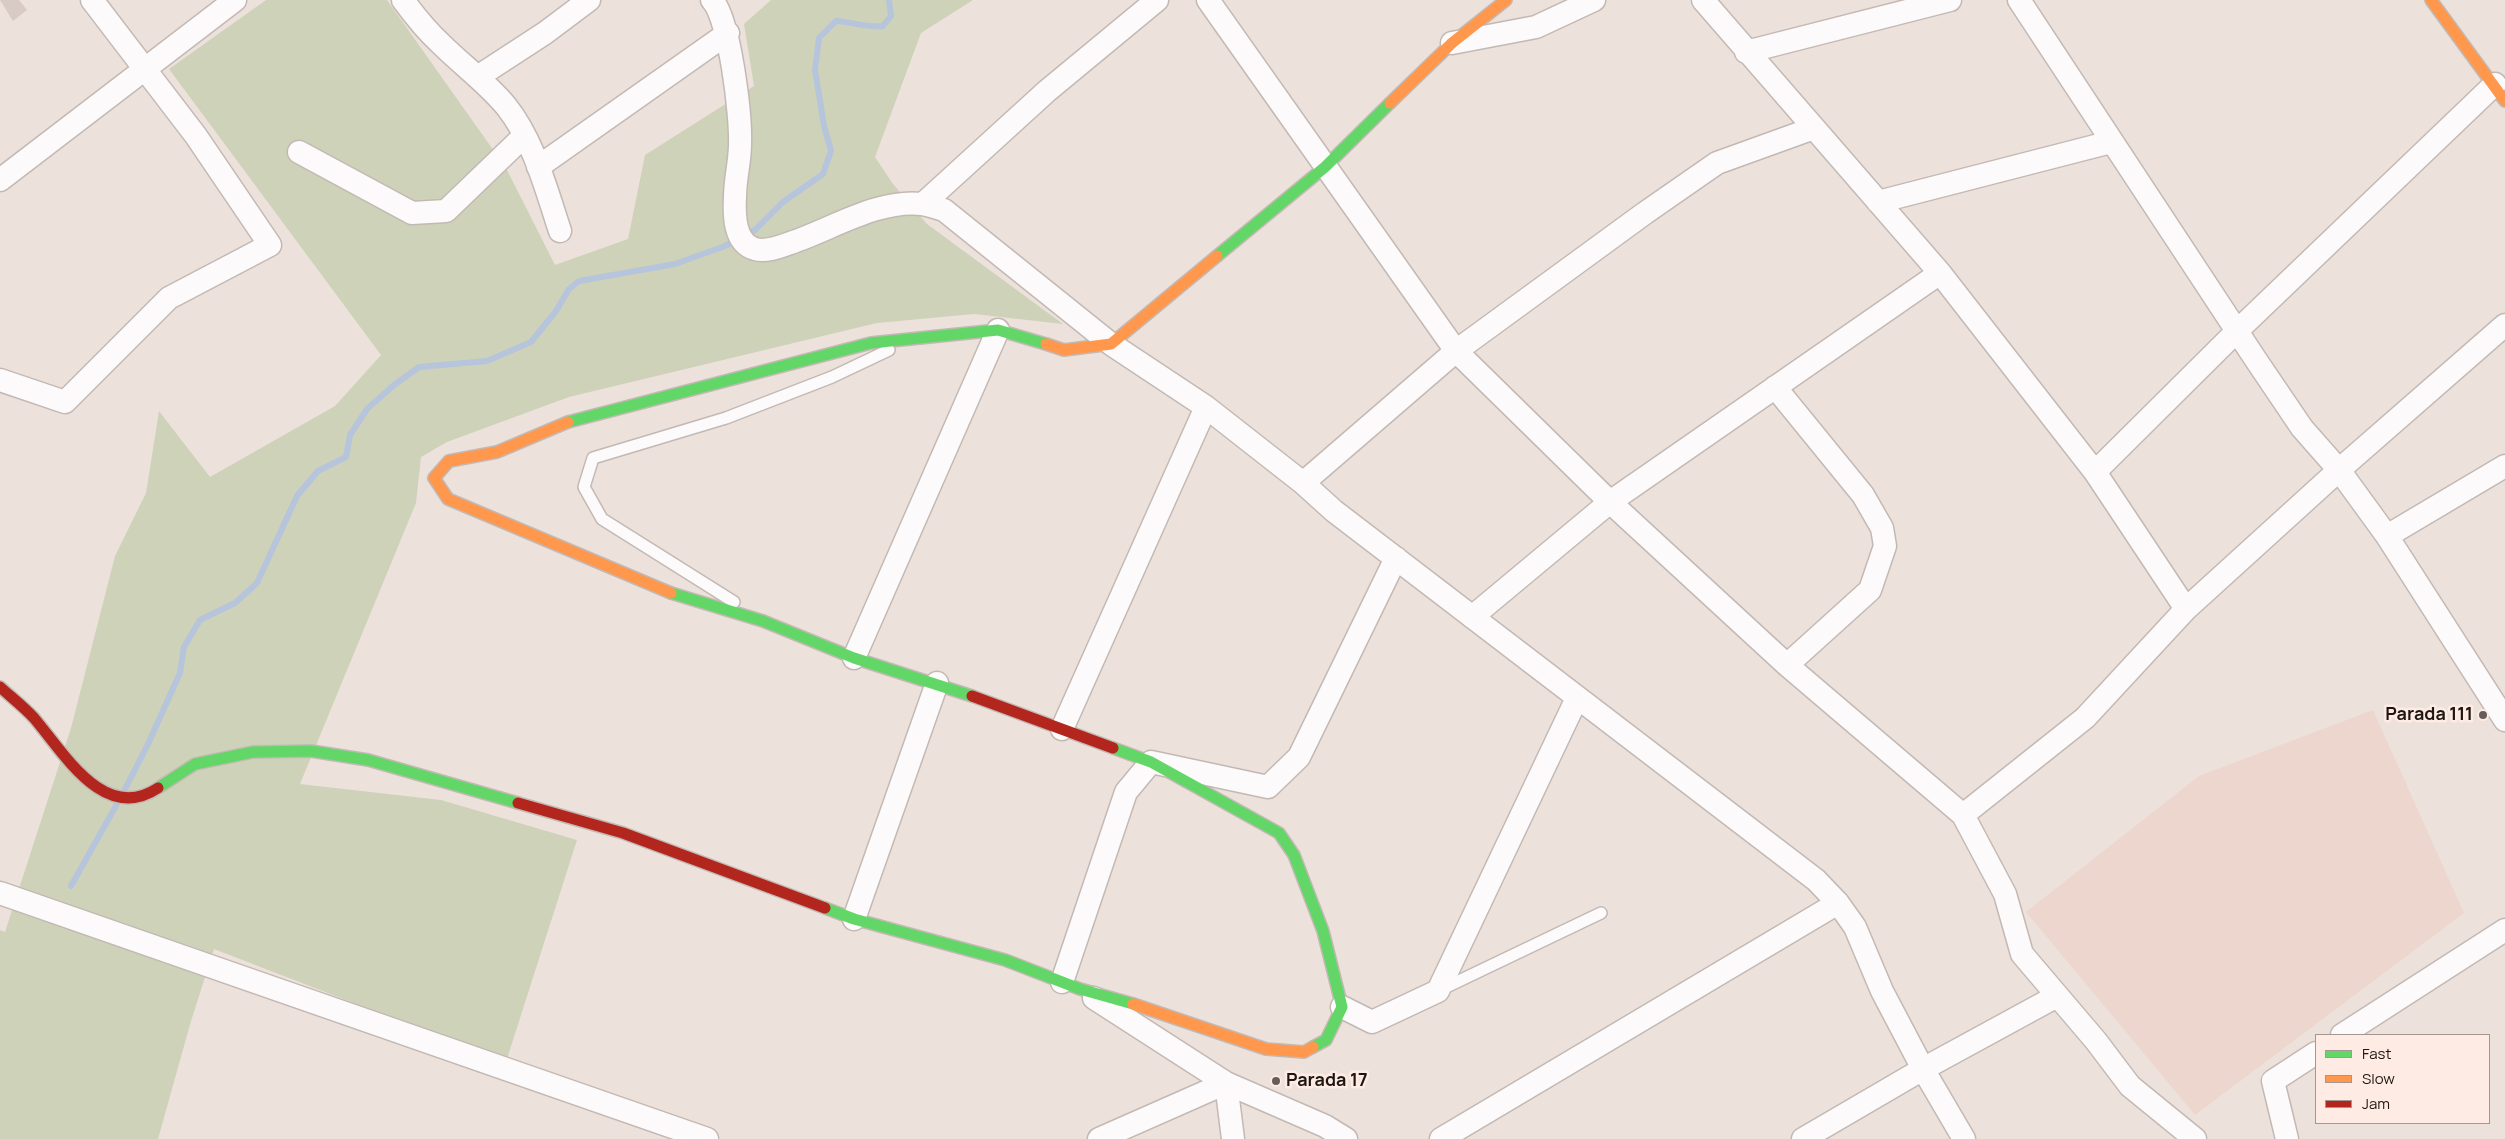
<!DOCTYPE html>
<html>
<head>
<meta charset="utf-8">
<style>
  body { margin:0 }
  #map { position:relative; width:2505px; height:1139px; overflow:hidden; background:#ede1db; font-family:Manrope,sans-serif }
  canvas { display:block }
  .legend { position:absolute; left:2315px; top:1034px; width:175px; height:90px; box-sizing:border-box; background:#feece4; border:1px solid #a49690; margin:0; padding:6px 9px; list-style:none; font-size:15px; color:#1d1612 }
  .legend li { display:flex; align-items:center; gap:10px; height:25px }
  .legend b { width:25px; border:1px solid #a49690 }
</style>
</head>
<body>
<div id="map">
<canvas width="2505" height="1139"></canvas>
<ul class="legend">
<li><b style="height:6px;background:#63d668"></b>Fast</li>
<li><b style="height:6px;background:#ff974d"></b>Slow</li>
<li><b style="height:6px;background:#b3261e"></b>Jam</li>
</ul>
</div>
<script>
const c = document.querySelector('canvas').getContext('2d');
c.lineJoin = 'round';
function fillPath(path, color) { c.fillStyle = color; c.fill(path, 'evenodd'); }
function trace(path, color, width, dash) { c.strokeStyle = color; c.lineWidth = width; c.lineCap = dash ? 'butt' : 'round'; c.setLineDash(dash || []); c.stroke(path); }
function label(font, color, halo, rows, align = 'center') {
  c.font = font + ' Manrope,sans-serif'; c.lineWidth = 5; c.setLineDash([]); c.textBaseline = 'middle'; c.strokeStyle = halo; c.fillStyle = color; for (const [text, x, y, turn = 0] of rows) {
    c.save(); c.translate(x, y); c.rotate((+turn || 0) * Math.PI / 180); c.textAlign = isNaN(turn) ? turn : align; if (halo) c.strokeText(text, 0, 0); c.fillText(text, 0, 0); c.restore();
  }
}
fillPath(new Path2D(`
  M2373 710 2464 913 2195 1115 2026 912 2199 776Z`), '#ecd6cd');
fillPath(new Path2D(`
  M266 0H387L506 168 555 265 628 239 645 155 754 86 744 24 771 0H973L921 33 875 157 893 184 927 224 1063 324 974 314 877 323 569 397 447 442 421 457 416 503 300 784 441 800 577 840 506 1062 214 949 191 1021 158 1139H0V930L5 932 71 728 115 556 146 493 159 411 210 477 335 406 381 355 169 69Z`), '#ced2b9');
trace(new Path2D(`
  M124 791 148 744 180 673 184 647 200 620 235 603 257 583 297 496 318 471 346 457 350 435 367 409 394 385 419 367 487 361 531 342 556 311 569 289 579 281 675 264 725 246 755 230 783 202 823 174 831 151 824 126 815 70 819 38 836 21C852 22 867 28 883 26L891 16 889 0
  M71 886 117 804`), '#b6c4dc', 6);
fillPath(new Path2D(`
  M0 0H19L27 10 13 21Z`), '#d8cac4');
const lane = new Path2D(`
  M734 602 602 519 584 487 593 458 726 418 832 377 889 350
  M1440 990 1601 913`);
const street = new Path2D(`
  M403 0C414 15 426 30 440 43 462 65 486 82 506 106 534 141 546 189 560 231
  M712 0C730 19 741 116 740 144 740 162 735 179 735 197 734 215 734 243 755 249 767 253 784 245 796 241 835 227 880 199 922 204 930 205 937 208 944 210L1111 344 1206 407 1303 483 1334 511 1816 880 1838 903 1855 927 1882 991 1923 1069 1964 1139
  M1208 0 1456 351 1610 502 1787 665 1963 815 2005 894 2022 954 2096 1041 2130 1086 2195 1139
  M1703 0 1940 273 2095 472 2186 609
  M2019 0 2256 360 2302 428 2339 470 2387 536 2505 720
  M1452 43 1536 27 1594 0
  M1746 52 1950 0
  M479 76 545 33 589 0
  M299 152 412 213 446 211 524 136
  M538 167 728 33
  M0 180 235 0
  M1878 202 2111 142
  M923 204 1047 91 1157 0
  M0 380 65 402 169 298 270 245 196 136 92 0
  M1775 387 1863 495 1882 528 1885 546 1870 590 1787 665
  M2095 472 2237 331 2495 84
  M1303 483 1456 351 1645 213 1717 163 1814 128
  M2387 536 2505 466
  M1472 617 1610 502 1940 273
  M854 658 998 330
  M1062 729 1206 407
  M1963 815 2085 718 2186 609 2339 470 2505 325
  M0 893 707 1139
  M854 919 937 683
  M1062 982 1126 792 1151 762 1268 787 1299 757 1396 558
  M1094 998 1226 1083 1325 1126 1346 1139
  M1342 1007 1372 1022 1438 991 1577 698
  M2342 1035 2505 930
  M1226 1083 1233 1139
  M1099 1139 1226 1083
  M1441 1139 1838 903
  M1803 1139 1923 1069 2057 996
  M2287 1139 2273 1081 2316 1053`);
const fast = new Path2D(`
  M1217 256 1325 167 1390 103
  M568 422 871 343 998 330 1046 344
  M671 593 763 621 854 658 972 696
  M1113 748 1151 762 1279 833 1294 855 1323 931 1342 1007 1326 1040 1313 1047
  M158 788 195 764 253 752 311 751 368 760 518 803
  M825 908 854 919 1005 960 1080 989 1133 1004`);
const slow = new Path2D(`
  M2431 0 2505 101
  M1390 103 1452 43 1506 0
  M1046 344 1064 350 1111 344 1217 256
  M568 422 497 452 449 461 434 478 448 499 671 593
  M1133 1004 1266 1049 1304 1052 1313 1047`);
const jam = new Path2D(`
  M0 687C11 697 24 707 34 718 64 753 104 824 158 788
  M972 696 1113 748
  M518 803 623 833 825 908`);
trace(lane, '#c3b9b4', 14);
trace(street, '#c3b9b4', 25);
trace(fast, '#c3b9b4', 14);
trace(slow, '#c3b9b4', 14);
trace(jam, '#c3b9b4', 14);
trace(lane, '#fcfafa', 11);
trace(street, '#fcfafa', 22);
trace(fast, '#63d668', 11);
trace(slow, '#ff974d', 11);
trace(jam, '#b3261e', 11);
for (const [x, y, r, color] of [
  [2483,715,5,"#665d58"],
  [1276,1081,5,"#665d58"]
]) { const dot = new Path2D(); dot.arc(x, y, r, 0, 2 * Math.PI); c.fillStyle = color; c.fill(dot); trace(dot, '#feece4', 2); }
label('bold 18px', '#1d1612', '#feece4', [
  ["Parada 111",2473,715],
  ["Parada 17",1286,1081,"left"]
], 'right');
</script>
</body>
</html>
